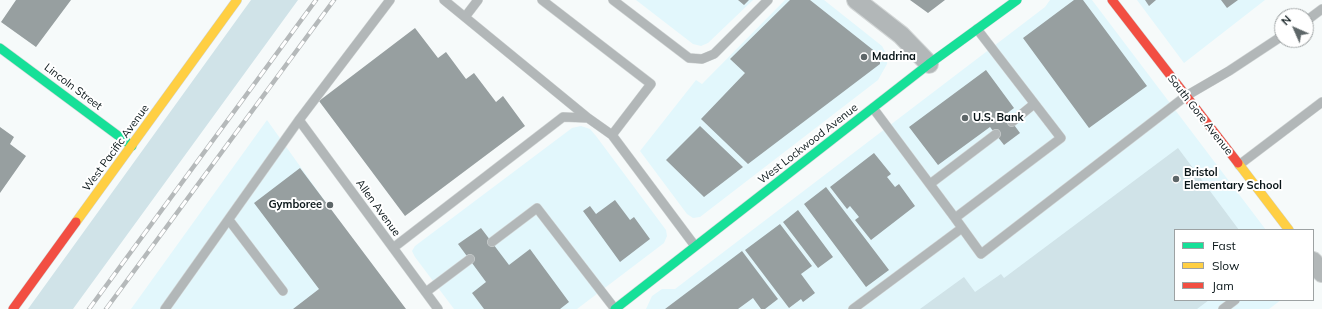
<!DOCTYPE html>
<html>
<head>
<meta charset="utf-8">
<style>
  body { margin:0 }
  #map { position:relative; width:1322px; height:309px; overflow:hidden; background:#f6fafa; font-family:Mulish,sans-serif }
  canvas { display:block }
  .legend { position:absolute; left:1174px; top:229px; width:140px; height:72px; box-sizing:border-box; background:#fff; border:1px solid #9da2a3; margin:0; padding:5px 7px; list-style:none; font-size:12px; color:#0a1619 }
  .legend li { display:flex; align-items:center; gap:8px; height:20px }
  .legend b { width:20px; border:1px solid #9da2a3 }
  .north { position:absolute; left:1274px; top:8px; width:40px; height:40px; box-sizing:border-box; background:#fff; border:1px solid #9da2a3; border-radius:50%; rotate:315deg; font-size:11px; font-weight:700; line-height:16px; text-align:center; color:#0a1619 }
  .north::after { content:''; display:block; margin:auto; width:14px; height:18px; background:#5d6668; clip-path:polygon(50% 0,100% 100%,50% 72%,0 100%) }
</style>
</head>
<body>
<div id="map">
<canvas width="1322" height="309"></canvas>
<ul class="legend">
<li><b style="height:5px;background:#16e098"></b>Fast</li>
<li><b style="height:5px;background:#ffcf43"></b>Slow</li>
<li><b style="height:5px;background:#f24e42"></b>Jam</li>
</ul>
<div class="north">N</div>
</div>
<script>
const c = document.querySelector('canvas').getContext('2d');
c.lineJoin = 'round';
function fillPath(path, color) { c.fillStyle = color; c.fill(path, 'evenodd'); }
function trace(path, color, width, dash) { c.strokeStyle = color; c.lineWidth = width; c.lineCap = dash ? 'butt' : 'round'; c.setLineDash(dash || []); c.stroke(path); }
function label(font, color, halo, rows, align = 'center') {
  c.font = font + ' Mulish,sans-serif'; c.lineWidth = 4; c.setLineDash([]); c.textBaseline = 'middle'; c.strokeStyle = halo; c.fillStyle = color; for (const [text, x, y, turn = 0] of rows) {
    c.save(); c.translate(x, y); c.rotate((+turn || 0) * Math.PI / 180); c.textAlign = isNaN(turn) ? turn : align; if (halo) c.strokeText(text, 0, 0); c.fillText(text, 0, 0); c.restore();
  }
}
fillPath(new Path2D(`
  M636 0H753L708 43 701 46 693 44Z
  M785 0H824L882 46 888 57 887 64 878 80 700 217 693 218 687 214 640 151 696 80 702 84Z
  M1050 0H1092L1266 230H1175V300H1281L1269 309H646L652 296 662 289H675L1045 7Z
  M1137 0H1265L1184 63Z
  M267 120 402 309H131Z
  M581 126 590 129 596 136 666 230 667 236 664 243 577 309H454L415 257 412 251 415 246 572 128Z`), '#e2f7fc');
fillPath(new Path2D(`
  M251 0H298L73 309H28Z
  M1178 148 1239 230H1175V300H1209L1197 309H920L964 277 975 292 1001 274 1004 278Z`), '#d0e3e8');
fillPath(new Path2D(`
  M16 0H71L36 47 1 22Z
  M738 0H749L744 5Z
  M790 0H810L877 53 880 59V64L748 164 701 119 745 73 730 59Z
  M910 0H945L928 13Z
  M1074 0H1083L1147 86 1089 128 1023 38Z
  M1145 0H1156L1149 6Z
  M1221 0H1238L1227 8Z
  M415 28 438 58 446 52 466 79 474 73 496 102 503 96 525 126 405 216 319 101Z
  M986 70 1014 108 1006 114 1020 133 1004 145 990 127 938 165 909 127Z
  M700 126 743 167 704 197 666 160Z
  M0 127 14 137 10 144 26 156 0 193Z
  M874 153 891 174 887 177 895 187 899 184 915 206 871 240 855 220 859 217 850 206 847 209 830 187Z
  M300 168 406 309H293L319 289 254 203Z
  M826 187 889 270 866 287 804 204Z
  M615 200 630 220 634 217 650 239 620 262 583 211 590 206 596 214Z
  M798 210 833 257 818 268 783 222Z
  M780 224 812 266 801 274 815 293 803 302 801 299 789 308 745 250Z
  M481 228 509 265 530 249 569 302 560 309H484L472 293 486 282 458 244Z
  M742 251 778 299 765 309H761L753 298 738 309H665Z`), '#979fa0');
const lane = new Path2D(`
  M444 0 588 118 612 135 695 246
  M542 0 651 84 612 135
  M613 0 689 58 702 59 714 54 768 0
  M465 17 478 0
  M1306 21 1322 9
  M873 108 955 218 1061 138 977 29
  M299 120 438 309
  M1012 122 1034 104
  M1239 165 1322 102
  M930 184 996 134
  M955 218 981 254 1186 96 1229 71 1282 36
  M229 220 283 291
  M492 242 537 208 615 309
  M393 248 563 117 588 118
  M426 292 470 259
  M165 309 299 120 390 0
  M853 309 962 228
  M1223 309 1235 300`);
const street = new Path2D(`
  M856 0 901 35 929 64
  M1313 261 1322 273`);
const fast = new Path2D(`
  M0 48 132 146
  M615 309 929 64 1017 0`);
const slow = new Path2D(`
  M1238 163 1289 230
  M76 222 237 0`);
const jam = new Path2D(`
  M1112 0 1238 163
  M13 309 76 222`);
trace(lane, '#d1d5d5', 10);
trace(street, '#d1d5d5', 20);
trace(fast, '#d1d5d5', 10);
trace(slow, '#d1d5d5', 10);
trace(jam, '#d1d5d5', 10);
trace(lane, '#b2b7b8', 9);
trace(street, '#b2b7b8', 18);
trace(fast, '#16e098', 9);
trace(slow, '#ffcf43', 9);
trace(jam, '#f24e42', 9);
const rail = new Path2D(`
  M89 309 316 0
  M106 309 334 0`);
trace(rail, '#b5b9ba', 4.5);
trace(rail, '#fff', 3, [9]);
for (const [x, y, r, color] of [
  [864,57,4,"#5d6668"],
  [965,118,4,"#5d6668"],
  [1176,179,4,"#5d6668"],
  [330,205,4,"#5d6668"]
]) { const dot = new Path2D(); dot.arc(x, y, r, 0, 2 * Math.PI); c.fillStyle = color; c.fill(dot); trace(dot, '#fff', 1.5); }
label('bold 11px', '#0a1619', '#fff', [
  ["Madrina",872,57],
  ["U.S. Bank",973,118],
  ["Bristol",1184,173],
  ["Elementary School",1184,186],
  ["Gymboree",322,205,"right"]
], 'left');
label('11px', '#0a1619', '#fff', [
  ["Lincoln Street",73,87,37],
  ["South Gore Avenue",1200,115,52],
  ["West Lockwood Avenue",808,144,-38],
  ["West Pacific Avenue",116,148,-54],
  ["Allen Avenue",378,208,54]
]);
</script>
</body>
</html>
